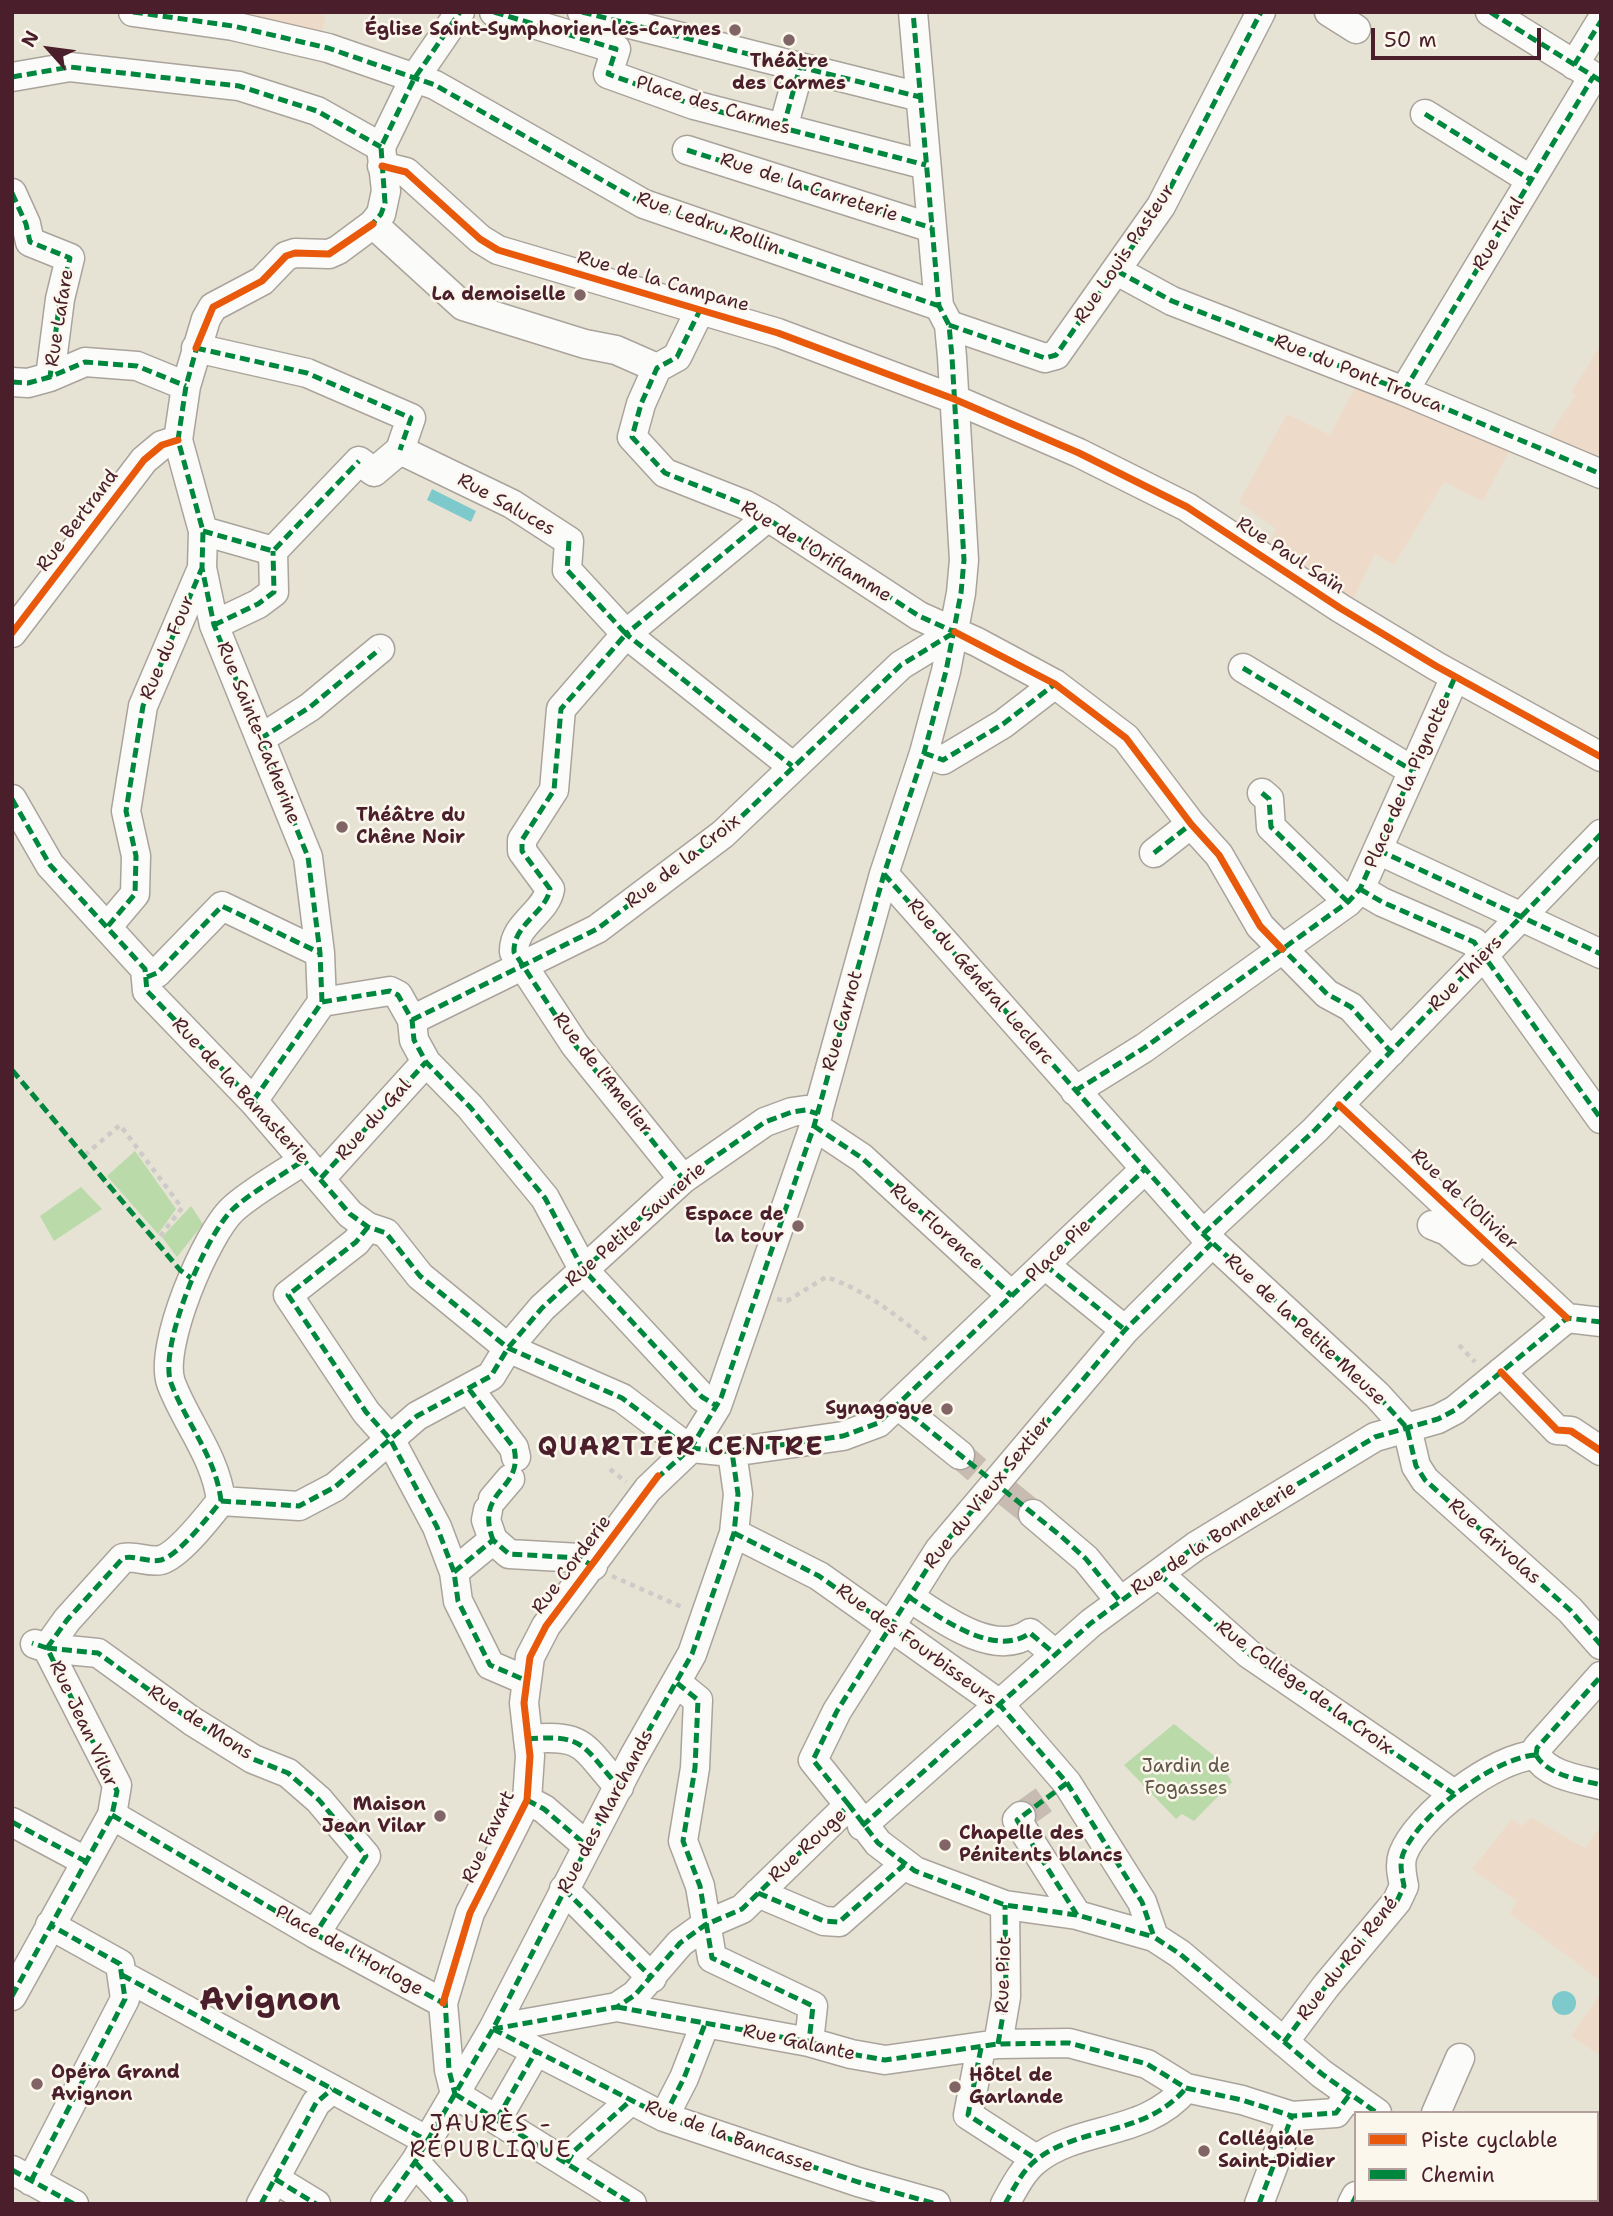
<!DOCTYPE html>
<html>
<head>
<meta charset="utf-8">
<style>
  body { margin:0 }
  #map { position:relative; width:1613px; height:2216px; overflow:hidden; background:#e7e3d4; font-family:"Shantell Sans",sans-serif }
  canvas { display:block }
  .frame { position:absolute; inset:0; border:14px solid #4a1f2b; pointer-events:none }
  .legend { position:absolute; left:1354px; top:2111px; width:245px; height:91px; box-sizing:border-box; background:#fbf7ec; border:2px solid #b4a19f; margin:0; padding:9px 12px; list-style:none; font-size:21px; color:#4a1f2b }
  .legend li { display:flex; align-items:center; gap:14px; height:35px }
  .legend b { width:35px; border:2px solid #b4a19f }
  .north { position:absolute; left:14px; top:14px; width:70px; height:70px; -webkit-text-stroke:5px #fbf7ec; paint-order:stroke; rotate:298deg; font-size:19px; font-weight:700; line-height:28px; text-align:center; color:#4a1f2b }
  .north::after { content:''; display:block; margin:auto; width:24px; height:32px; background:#4a1f2b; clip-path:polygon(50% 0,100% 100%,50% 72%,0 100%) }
  .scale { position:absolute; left:1371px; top:28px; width:170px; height:32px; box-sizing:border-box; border:4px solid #4a1f2b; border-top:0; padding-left:9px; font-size:21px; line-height:24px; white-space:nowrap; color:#4a1f2b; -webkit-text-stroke:5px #fbf7ec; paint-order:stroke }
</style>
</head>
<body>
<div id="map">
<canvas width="1613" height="2216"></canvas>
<div class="frame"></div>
<ul class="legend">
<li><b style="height:9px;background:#e8590c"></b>Piste cyclable</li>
<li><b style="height:9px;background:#00873e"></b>Chemin</li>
</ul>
<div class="north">N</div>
<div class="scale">50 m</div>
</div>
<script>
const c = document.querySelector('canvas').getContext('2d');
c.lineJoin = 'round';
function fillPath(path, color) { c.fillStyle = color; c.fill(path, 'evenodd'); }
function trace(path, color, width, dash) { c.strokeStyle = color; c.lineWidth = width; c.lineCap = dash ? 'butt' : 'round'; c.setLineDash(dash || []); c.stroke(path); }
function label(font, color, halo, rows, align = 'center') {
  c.font = font + ' "Shantell Sans",sans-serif'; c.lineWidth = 5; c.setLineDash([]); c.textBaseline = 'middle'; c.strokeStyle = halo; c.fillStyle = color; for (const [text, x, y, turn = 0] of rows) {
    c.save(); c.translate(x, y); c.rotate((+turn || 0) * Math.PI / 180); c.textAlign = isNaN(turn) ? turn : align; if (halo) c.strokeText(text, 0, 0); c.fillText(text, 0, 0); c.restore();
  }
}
fillPath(new Path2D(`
  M216 12H315L325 16V19L321 34Z
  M1601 345V470L1542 446 1576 395 1572 391Z
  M1359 380 1512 445 1483 501 1444 482 1394 565 1375 554 1350 605 1265 550 1276 529 1239 502 1287 414 1330 435Z
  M1532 1818 1585 1848 1601 1826V1981L1510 1913 1517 1901 1472 1869 1512 1819 1521 1826Z
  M1601 1993V2056L1571 2036Z`), '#eedac9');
fillPath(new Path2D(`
  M135 1151 176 1209 158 1234 107 1176Z
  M81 1187 102 1209 54 1241 40 1216Z
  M191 1206 203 1224 177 1257 162 1237Z
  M1174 1724 1231 1769 1227 1774 1232 1782 1194 1821 1182 1814 1176 1819 1124 1765Z`), '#badaaa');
fillPath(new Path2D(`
  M432 489 476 511 471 522 427 500Z
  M1552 2003a12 12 0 1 1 24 0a12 12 0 1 1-24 0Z`), '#7dc9cc');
trace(new Path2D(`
  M960 1455 977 1470
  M1007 1493 1033 1514
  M1021 1816 1059 1789`), '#c8bcb2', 28, [28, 14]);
const minor = new Path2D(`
  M133 12 233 26 328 48 435 85 644 204 939 306
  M494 12 616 49 608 74 694 105 926 165
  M582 12 800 67
  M1329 12 1356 29
  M1490 12 1601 81
  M1574 65 1601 21
  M12 77 70 67 239 86 317 111 381 147
  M1425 114 1531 180
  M783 128 800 67 920 97
  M687 150 932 228
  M382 166 406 172 480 239 498 250 778 333 954 399 1079 453 1187 507 1340 608 1436 666 1601 757
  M12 193 26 224 30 242 70 258 60 299 50 377
  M373 224 463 306 585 344 616 350 657 368
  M1117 271 1172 301 1404 391 1601 474
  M701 308 677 357 657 368 641 404 632 437 665 473 746 505 768 517 919 616 977 642 1055 684 1126 738 1191 824 1219 855 1260 926 1327 994 1351 1007 1391 1052
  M949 325 1045 358 1056 355 1161 206 1261 12
  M196 348 307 373 411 418 400 450
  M12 382 28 383 50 377 85 362 137 366 186 386
  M1404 391 1593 77
  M400 450 512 504 569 541 567 570 626 634 561 709 554 790 522 840V851L550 889C546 913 513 924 514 952L575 1045 683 1179
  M768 517 626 634 792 766
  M203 531 273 551 359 461 374 472 400 450
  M214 625 258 604 274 592 273 551
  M12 633 144 460 162 445 178 440
  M1243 668 1413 771
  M260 739 310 707 380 649
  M924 753 943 760 1003 724 1055 684
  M1262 793 1269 799 1271 827 1348 902
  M12 799 50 865 145 969 147 991 253 1101 350 1214 368 1227 386 1233 420 1276 508 1348 622 1398 680 1442 691 1448 732 1452 843 1436 878 1423 1144 1170
  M1378 850 1601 954
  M1154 853 1191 824
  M884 874 1203 1234 1377 1395 1407 1428 1416 1466 1425 1480 1570 1610 1601 1645
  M1360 889 1382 902 1474 942 1601 1119
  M108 926 135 894 136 856 126 811 143 706 202 568
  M147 977 157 973 222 906 320 953
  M322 1002 390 991 398 995 412 1020 414 1040 426 1062 470 1107 545 1198 583 1269 702 1397 717 1406
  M412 1020 597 929 723 834 901 665 955 632
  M1075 1091 1144 1048 1348 902 1360 889 1455 677
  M253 1101 322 1002 320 953 308 857 214 625 202 568 203 531 178 440 186 386 206 319 213 307 262 281 286 256 295 253 329 254 338 250 373 224 381 214 386 191 381 147 414 79 460 12
  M1339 1105 1567 1318
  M814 1126 862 1158 1012 1296
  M321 1178 426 1062
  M1432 1225 1447 1231 1470 1251
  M368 1227 356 1242 288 1295 366 1412 390 1439 437 1527 454 1572 458 1601 490 1665 525 1680
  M1203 1234 1315 1130 1601 834
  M1045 1265 1125 1330
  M1501 1372 1557 1430 1571 1431 1601 1451
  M469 1389 514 1448 516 1457
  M898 1405 960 1455
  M493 1499 510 1479
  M221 1501 299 1506 335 1487 417 1416 491 1376 508 1348 542 1308 683 1179 765 1122 792 1112 806 1110 818 1114
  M221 1501C216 1457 186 1423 171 1383 158 1347 206 1234 233 1209 253 1191 281 1176 304 1160
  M488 1510 486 1520 493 1540
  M1033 1514 1086 1559 1120 1601
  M734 1533 819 1576 998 1703 1067 1783 1142 1902 1154 1937 1180 1954 1322 2074 1377 2113
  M454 1572 493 1540 509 1554 580 1558 593 1566
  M1159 1574 1249 1654 1454 1794
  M909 1597C938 1616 994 1659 1030 1633L1055 1654
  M47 1648 98 1653 192 1721 253 1759 288 1773 319 1800 366 1856 315 1934
  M47 1648 67 1620 123 1558C136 1555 148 1563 161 1560 179 1555 209 1516 221 1501
  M677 1683 698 1700 695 1768 683 1841 700 1886 712 1958 813 2006 809 2042
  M528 1739C586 1734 582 1746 619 1787
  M1536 1755 1537 1748 1601 1676
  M1536 1755C1548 1776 1579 1779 1601 1785
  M527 1800 544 1809 587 1846
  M849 1805 813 1760 837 1711 939 1550 1125 1330 1212 1243
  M112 1815 315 1934 443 2003
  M1021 1816 1017 1820 1077 1915
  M12 1822 85 1861
  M862 1826 1091 1623 1196 1546 1375 1437 1438 1419 1455 1410 1567 1318 1601 1322
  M564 1889 652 1978
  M758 1893 824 1921 839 1922 904 1865
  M122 1975 428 2141
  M12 1996 112 1815 117 1785 47 1648 35 1644
  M617 2007 809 2042 851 2054 885 2060 998 2044 1069 2043 1147 2064 1186 2088 1242 2100 1292 2116 1336 2113 1350 2094
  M493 2029 617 2007 635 1995 680 1943 705 1925 742 1909 849 1805 878 1843 915 1871 1005 1905 1077 1915 1154 1937
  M493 2029 664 2117 858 2182 936 2204
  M1284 2042 1326 1986 1397 1901 1404 1886C1402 1875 1399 1865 1403 1854 1418 1815 1495 1757 1536 1755
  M998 2044 1006 1997 1005 1905
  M981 2048 968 2115 1036 2159
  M455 2094 449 2070 443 2003 470 1913 527 1800 530 1756 524 1703 530 1657 546 1626 648 1489 691 1448 717 1406 814 1126 884 874 924 753 946 671 961 593 964 560 952 357 949 325 939 306 913 12
  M455 2094 632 2204
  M1436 2113 1460 2058
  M664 2117 684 2078 705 2024
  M497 2119 535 2053
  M415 2162 453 2204
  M567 2163 574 2151 630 2101
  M12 2170 74 2204
  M275 2179 316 2204
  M31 2181 125 1999 120 1964 50 1925
  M1597 2183 1601 2184
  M261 2204 316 2103 332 2089
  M385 2204 415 2162 493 2029 633 1758 692 1654 734 1533 738 1494 732 1452
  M1005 2204C1014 2188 1022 2171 1036 2160 1080 2125 1145 2137 1186 2088
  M1259 2204 1292 2116
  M1352 2204 1356 2196`);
trace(minor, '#aaa39c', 31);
trace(new Path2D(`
  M85 1155 120 1125 182 1208 157 1240
  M777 1299 787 1301 826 1277C864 1289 899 1317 930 1343
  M1459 1345 1475 1362
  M610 1469 626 1482
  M612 1576 684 1608`), '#cecac7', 4.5, [5, 5]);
trace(minor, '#fbfbf9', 28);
trace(new Path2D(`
  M133 12 233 26 328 48 435 85 644 204 939 306
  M494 12 616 49 608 74 694 105 926 165
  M582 12 800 67
  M1490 12 1601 81
  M1574 65 1601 21
  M12 77 70 67 239 86 317 111 381 147
  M1425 114 1531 180
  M783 128 800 67 920 97
  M687 150 932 228
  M12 193 26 224 30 242 70 258 60 299 50 377
  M369 228 381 214 385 203 381 147 414 79 460 12
  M1117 271 1172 301 1404 391 1601 474
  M701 308 677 357 657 368 641 404 632 437 665 473 746 505 919 616 959 634
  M949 325 1045 358 1056 355 1161 206 1261 12
  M198 343 186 386 178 440 203 531 202 568 214 625 308 857 320 953 322 1002 253 1101
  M196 348 307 373 411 418 400 450
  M12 382 28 383 50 377 85 362 137 366 186 386
  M1404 391 1593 77
  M768 517 626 634 792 766
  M203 531 273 551 359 461
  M569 541 567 570 626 634 561 709 554 790 522 840V851L550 889C546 913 513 924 514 952L575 1045 683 1179
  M214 625 258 604 274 592 273 551
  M1243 668 1413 771
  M260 739 310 707 380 649
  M924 753 943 760 1003 724 1055 684
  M1262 793 1269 799 1271 827 1348 902
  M12 799 50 865 145 969 147 991 253 1101 350 1214 368 1227 386 1233 420 1276 508 1348 622 1398 680 1442 691 1448 732 1452 843 1436 878 1423 1144 1170
  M1378 850 1601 954
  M1154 853 1191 824
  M884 874 1203 1234 1377 1395 1407 1428 1416 1466 1425 1480 1570 1610 1601 1645
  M1360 889 1382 902 1474 942 1601 1119
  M108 926 135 894 136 856 126 811 143 706 202 568
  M1278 944 1327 994 1351 1007 1391 1052
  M147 977 157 973 222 906 320 953
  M322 1002 390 991 398 995 412 1020 414 1040 426 1062 470 1107 545 1198 583 1269 702 1397 717 1406
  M412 1020 597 929 723 834 901 665 955 632
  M12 1070 180 1270 191 1278
  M1075 1091 1144 1048 1348 902 1360 889 1455 677
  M814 1126 862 1158 1012 1296
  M321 1178 426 1062
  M368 1227 356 1242 288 1295 366 1412 390 1439 437 1527 454 1572 458 1601 490 1665 525 1680
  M1203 1234 1315 1130 1601 834
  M1045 1265 1125 1330
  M469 1389 514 1448C524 1492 474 1488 493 1540
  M898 1405 1062 1537 1086 1559 1120 1601
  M656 1479 691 1448 721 1398 814 1126 884 874 924 753 946 671 961 593 964 560 952 357 949 325 939 306 913 12
  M221 1501 299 1506 335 1487 417 1416 491 1376 508 1348 542 1308 683 1179 765 1122 792 1112 806 1110 818 1114
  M221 1501C216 1457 186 1423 171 1383 158 1347 206 1234 233 1209 253 1191 281 1176 304 1160
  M734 1533 819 1576 998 1703 1067 1783 1142 1902 1154 1937 1180 1954 1322 2074 1377 2113
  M454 1572 493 1540 509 1554 580 1558 593 1566
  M1159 1574 1249 1654 1454 1794
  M909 1597C938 1616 994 1659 1030 1633L1055 1654
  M47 1648 98 1653 192 1721 253 1759 288 1773 319 1800 366 1856 315 1934
  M47 1648 67 1620 123 1558C136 1555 148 1563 161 1560 179 1555 209 1516 221 1501
  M677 1683 698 1700 695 1768 683 1841 700 1886 712 1958 813 2006 809 2042
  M528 1739C586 1734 582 1746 619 1787
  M1536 1755 1537 1748 1601 1676
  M1536 1755C1548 1776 1579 1779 1601 1785
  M1067 1783 1017 1820 1077 1915
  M527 1800 544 1809 587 1846
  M849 1805 813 1760 837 1711 939 1550 1125 1330 1212 1243
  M112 1815 315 1934 443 2003
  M12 1822 85 1861
  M862 1826 1091 1623 1196 1546 1375 1437 1438 1419 1455 1410 1567 1318 1601 1322
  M564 1889 652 1978
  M758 1893 824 1921 839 1922 904 1865
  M122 1975 428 2141
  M12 1996 112 1815 117 1791 47 1648 32 1643
  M445 1998 449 2070 455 2094
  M617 2007 809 2042 851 2054 885 2060 998 2044 1069 2043 1147 2064 1186 2088 1242 2100 1292 2116 1336 2113 1350 2094
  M493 2029 617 2007 635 1995 680 1943 705 1925 742 1909 849 1805 878 1843 915 1871 1005 1905 1077 1915 1154 1937
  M493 2029 664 2117 858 2182 936 2204
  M1284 2042 1326 1986 1397 1901 1404 1886C1402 1875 1399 1865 1403 1854 1418 1815 1495 1757 1536 1755
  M998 2044 1006 1997 1005 1905
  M981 2048 968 2115 1036 2159
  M455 2094 632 2204
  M664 2117 684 2078 705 2024
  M497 2119 535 2053
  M415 2162 453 2204
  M567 2163 574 2151 630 2101
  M12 2170 74 2204
  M275 2179 316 2204
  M31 2181 125 1999 120 1964 50 1925
  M1597 2183 1601 2184
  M261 2204 316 2103 332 2089
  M385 2204 415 2162 493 2029 633 1758 692 1654 734 1533 738 1494 732 1452
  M1005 2204C1014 2188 1022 2171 1036 2160 1080 2125 1145 2137 1186 2088
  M1259 2204 1292 2116
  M1352 2204 1356 2196`), '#00873e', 5, [10, 5]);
trace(new Path2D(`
  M382 166 406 172 480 239 498 250 778 333 954 399 1079 453 1187 507 1340 608 1436 666 1601 757
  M196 348 213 307 262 281 286 256 295 253 329 254 373 224
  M955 632 1055 684 1126 738 1191 824 1219 855 1260 926 1282 949
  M12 633 144 460 162 445 178 440
  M1339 1105 1567 1318
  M1501 1372 1557 1430 1571 1431 1601 1451
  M443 2003 470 1913 527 1800 530 1756 524 1703 530 1657 546 1626 658 1476`), '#e8590c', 7);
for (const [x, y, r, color] of [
  [735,30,7,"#816466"],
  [789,40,7,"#816466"],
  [580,295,7,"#816466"],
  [342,827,7,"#816466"],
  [798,1226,7,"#816466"],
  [947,1409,7,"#816466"],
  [440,1816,7,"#816466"],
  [945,1845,7,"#816466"],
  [37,2084,7,"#816466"],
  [955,2087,7,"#816466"],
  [1204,2151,7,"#816466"]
]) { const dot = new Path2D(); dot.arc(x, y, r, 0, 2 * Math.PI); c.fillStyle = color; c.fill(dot); trace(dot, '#fbf7ec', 2.5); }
label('bold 19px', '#4a1f2b', '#fbf7ec', [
  ["Église Saint-Symphorien-les-Carmes",721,30],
  ["Théâtre",789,62,"center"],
  ["des Carmes",789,84,"center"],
  ["La demoiselle",566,295],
  ["Théâtre du",356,816,"left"],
  ["Chêne Noir",356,838,"left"],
  ["Espace de",784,1215],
  ["la tour",784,1237],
  ["Synagogue",933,1409],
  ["Maison",426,1805],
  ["Jean Vilar",426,1827],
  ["Chapelle des",959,1834,"left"],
  ["Pénitents blancs",959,1856,"left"],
  ["Opéra Grand",51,2073,"left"],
  ["Avignon",51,2095,"left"],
  ["Hôtel de",969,2076,"left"],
  ["Garlande",969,2098,"left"],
  ["Collégiale",1218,2140,"left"],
  ["Saint-Didier",1218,2162,"left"]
], 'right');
label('19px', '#4a1f2b', '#fbf7ec', [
  ["Place des Carmes",713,106,17],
  ["Rue de la Carreterie",809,188,18],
  ["Rue Ledru Rollin",708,224,20],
  ["Rue Trial",1499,234,-59],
  ["Rue Louis Pasteur",1125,254,-56],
  ["Rue de la Campane",663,282,16],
  ["Rue Lafare",60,318,-81],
  ["Rue du Pont Trouca",1358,374,22],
  ["Rue Saluces",506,505,29],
  ["Rue Bertrand",78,521,-53],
  ["Rue de l'Oriflamme",816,552,32],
  ["Rue Paul Saïn",1290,556,33],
  ["Rue du Four",168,648,-67],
  ["Rue Sainte-Catherine",258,733,68],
  ["Place de la Pignotte",1408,783,-66],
  ["Rue de la Croix",683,862,-38],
  ["Rue Thiers",1466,974,-46],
  ["Rue du Général Leclerc",980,982,49],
  ["Rue Carnot",843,1021,-74],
  ["Rue de l'Amelier",602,1074,52],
  ["Rue de la Banasterie",240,1091,47],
  ["Rue du Gal",374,1120,-48],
  ["Rue de l'Olivier",1464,1200,43],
  ["Rue Petite Saunerie",636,1225,-41],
  ["Rue Florence",936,1227,42],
  ["Place Pie",1059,1251,-44],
  ["Rue de la Petite Meuse",1305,1330,43],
  ["Rue du Vieux Sextier",988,1493,-51],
  ["Rue de la Bonneterie",1214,1539,-33],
  ["Rue Grivolas",1494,1542,42],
  ["Rue Corderie",572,1565,-53],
  ["Rue des Fourbisseurs",916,1645,36],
  ["Rue Collège de la Croix",1304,1688,36],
  ["Rue de Mons",200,1723,33],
  ["Rue Jean Vilar",83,1724,65],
  ["Rue des Marchands",606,1812,-62],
  ["Rue Favart",489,1837,-65],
  ["Rue Rouge",808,1846,-43],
  ["Place de l'Horloge",349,1951,29],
  ["Rue du Roi René",1348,1959,-52],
  ["Rue Piot",1004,1975,-88],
  ["Rue Galante",799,2043,12],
  ["Rue de la Bancasse",729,2137,20]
]);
label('19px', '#615547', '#fbf7ec', [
  ["Jardin de",1186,1767],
  ["Fogasses",1186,1789]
]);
c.letterSpacing = '2px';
label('23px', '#4a1f2b', '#fbf7ec', [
  ["JAURÈS -",491,2125],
  ["RÉPUBLIQUE",491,2151]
]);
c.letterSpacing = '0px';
c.letterSpacing = '2px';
label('bold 26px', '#4a1f2b', '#fbf7ec', [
  ["QUARTIER CENTRE",681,1448]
]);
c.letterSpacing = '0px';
label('bold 33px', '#4a1f2b', '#fbf7ec', [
  ["Avignon",270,2001]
]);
</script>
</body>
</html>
